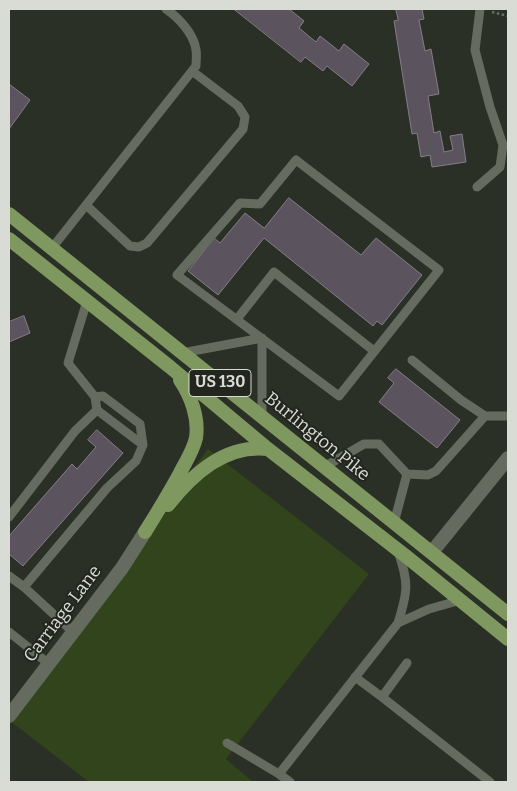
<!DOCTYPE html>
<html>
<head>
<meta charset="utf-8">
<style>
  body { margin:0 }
  #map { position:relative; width:517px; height:791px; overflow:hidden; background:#2b3026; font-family:Bitter,serif }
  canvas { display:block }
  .frame { position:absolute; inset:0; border:10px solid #d9dcd5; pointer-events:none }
</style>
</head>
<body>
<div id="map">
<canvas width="517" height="791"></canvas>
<div class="frame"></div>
</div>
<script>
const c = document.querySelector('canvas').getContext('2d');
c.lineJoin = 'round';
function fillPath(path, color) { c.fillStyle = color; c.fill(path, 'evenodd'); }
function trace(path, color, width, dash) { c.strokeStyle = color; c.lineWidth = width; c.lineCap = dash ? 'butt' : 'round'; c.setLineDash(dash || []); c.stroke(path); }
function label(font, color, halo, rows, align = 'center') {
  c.font = font + ' Bitter,serif'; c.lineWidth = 4; c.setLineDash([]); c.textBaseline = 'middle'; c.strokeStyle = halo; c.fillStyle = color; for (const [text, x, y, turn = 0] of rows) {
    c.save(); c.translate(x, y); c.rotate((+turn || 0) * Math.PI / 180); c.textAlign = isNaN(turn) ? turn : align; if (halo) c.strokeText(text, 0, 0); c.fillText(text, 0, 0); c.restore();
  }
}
fillPath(new Path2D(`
  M208 449 369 574 226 759 253 782H89L9 720V709Z`), '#32441b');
const building = new Path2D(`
  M234 9H289L304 21 299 28 316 42 320 36 339 51 344 44 369 64 352 86 327 66 323 71 305 57 301 62Z
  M396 9H422L424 19 419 20 425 51 431 49 439 94 428 96 434 133 440 131 444 152 453 150 450 136 462 134 466 162 432 167 430 155 421 157 417 133 412 134 394 21 398 20Z
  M9 84 30 100 9 129Z
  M289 198 361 255 376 238 422 275 382 325 377 321 373 326 264 238 218 295 188 271 214 238 220 243 245 213 264 228Z
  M24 316 30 333 9 342V322Z
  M396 369 460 420 437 448 379 402 394 383 388 378Z
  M97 430 123 453 23 566 9 554V536L72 464 77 469 96 447 88 440Z`);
fillPath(building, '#5b535d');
trace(building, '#857d88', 1);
trace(new Path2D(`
  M492 12 508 16`), '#696d64', 2.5, [2.5, 2.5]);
trace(new Path2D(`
  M296 160 439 270 339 396 177 275 240 203 260 204Z
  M477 187 500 167 503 145 490 107 475 50 480 9
  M86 205 130 246 139 247 147 243 243 129 245 117 238 106 192 71
  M52 248 196 66C196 61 197 55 196 50 194 34 179 18 166 9
  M237 319 274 272 374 351
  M262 338V417
  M182 353 262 338
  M412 360 461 400 485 416H508
  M95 397 103 396 140 424 143 445
  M324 467 364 444H379L407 474 428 475 436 471 485 416
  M9 517 75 431 97 410
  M394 523 407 474
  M9 576 24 587
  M398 623 429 609 461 600
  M9 632 49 664
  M73 632 24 587 107 488 136 461 143 445 97 410 95 397 68 363 87 301
  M407 663 382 697 490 782
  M355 677 382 697
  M227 743 279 774
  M290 782 279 774 398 623C408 591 409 583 398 551`), '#656b5f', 9);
trace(new Path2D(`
  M432 552 508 458
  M9 716 122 568 145 532`), '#656b5f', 14);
trace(new Path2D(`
  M9 214 508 614
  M9 239 170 367 268 449 407 557 508 639
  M168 505C193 474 225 444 268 449
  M145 532C157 513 169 493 180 473 186 461 193 451 196 438 199 418 191 396 180 380`), '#7e9860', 14);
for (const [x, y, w] of [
  [220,383,62]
]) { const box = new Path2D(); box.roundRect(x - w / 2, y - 13.5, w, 27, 4); c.fillStyle = '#22261d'; c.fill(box); trace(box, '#d9dcd5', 1); }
label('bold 16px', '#d9dcd5', null, [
  ["US 130",220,383]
]);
label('18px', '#d9dcd5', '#22261d', [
  ["Burlington Pike",317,437,39],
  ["Carriage Lane",63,614,-53]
]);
</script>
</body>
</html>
